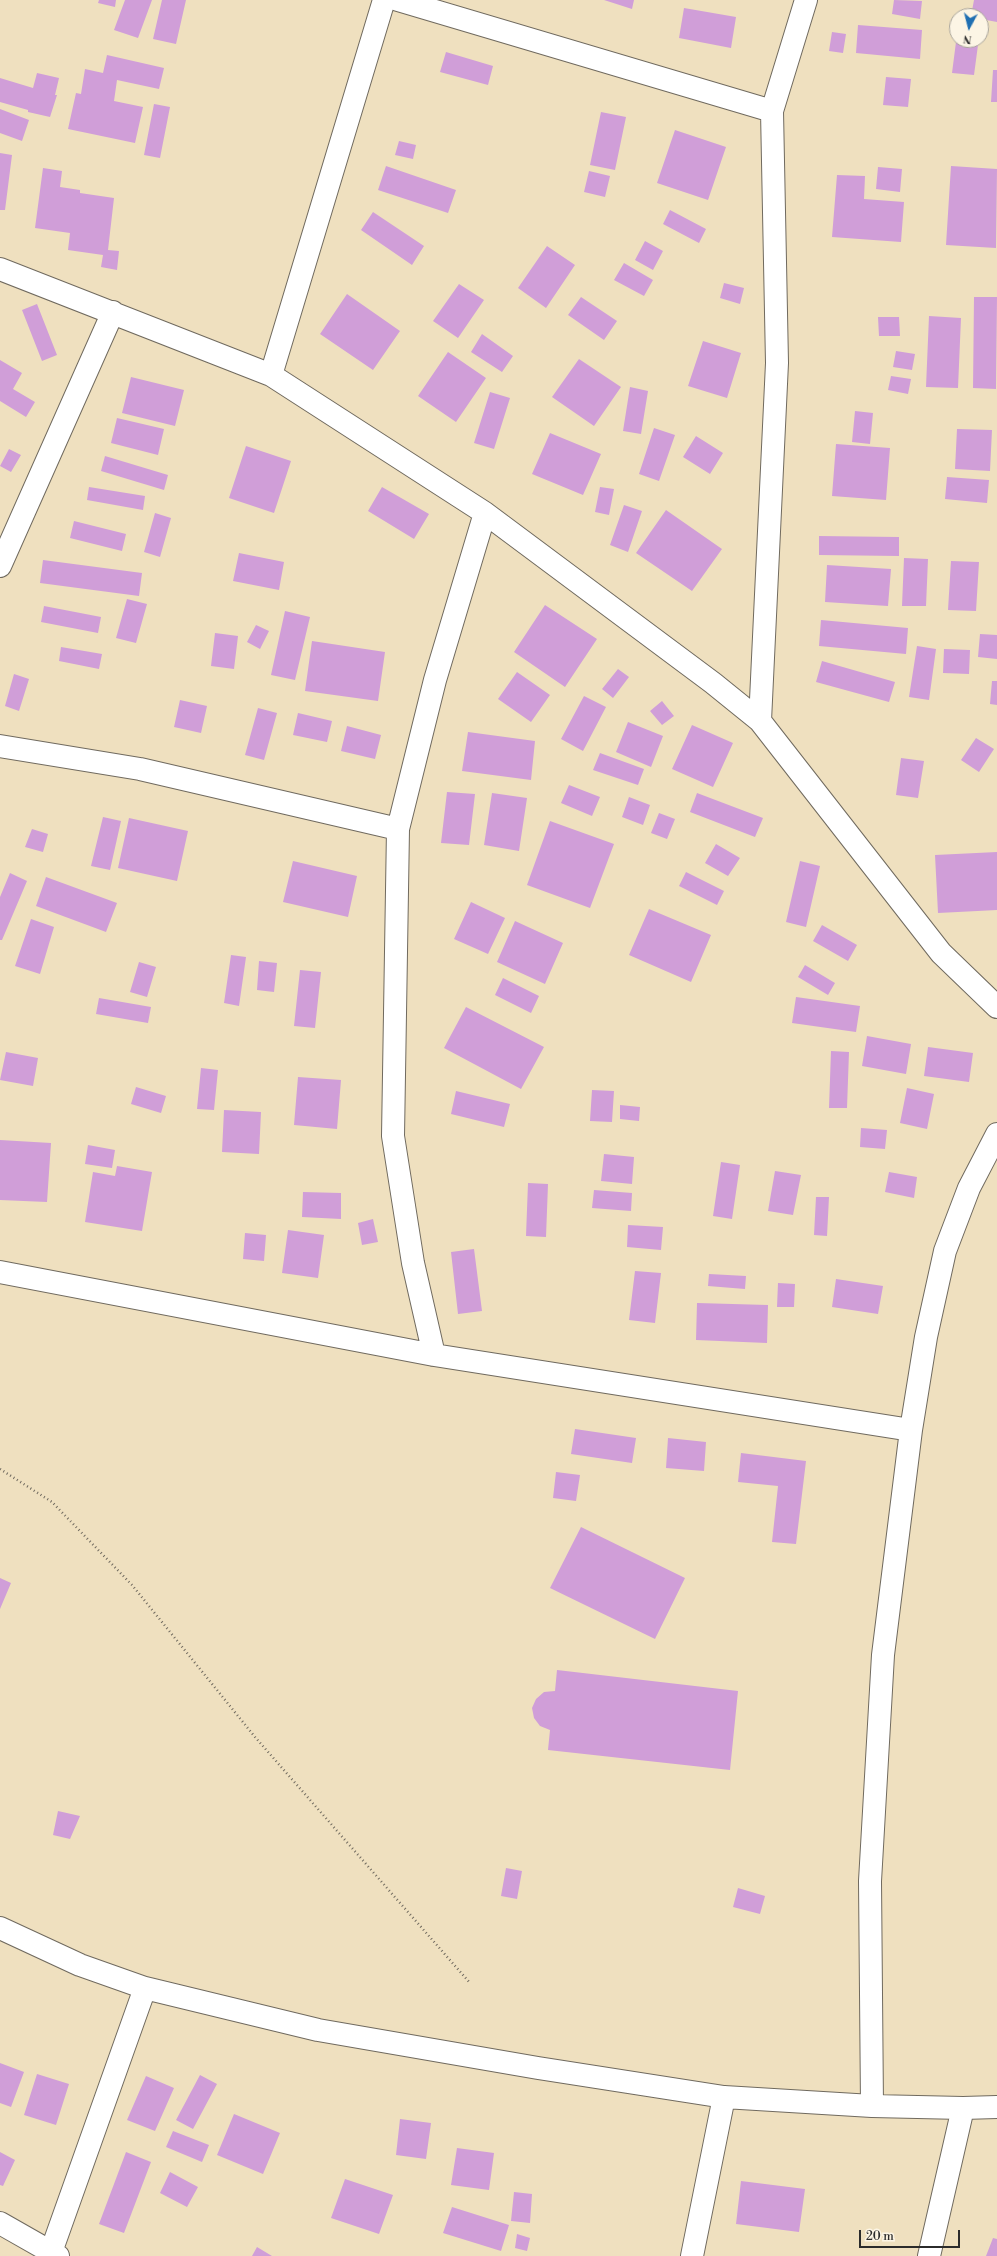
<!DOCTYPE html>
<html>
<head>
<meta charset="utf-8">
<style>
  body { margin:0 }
  #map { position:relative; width:997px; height:2256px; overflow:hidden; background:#efe0bf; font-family:"Libre Bodoni",serif }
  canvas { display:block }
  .north { position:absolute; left:949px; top:8px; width:40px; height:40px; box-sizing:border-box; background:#fcf5e5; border:1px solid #a8a49b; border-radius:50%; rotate:187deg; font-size:11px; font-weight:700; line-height:16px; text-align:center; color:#2b2b2b }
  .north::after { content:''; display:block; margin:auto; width:14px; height:18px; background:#1f6fb2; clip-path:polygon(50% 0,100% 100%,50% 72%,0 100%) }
  .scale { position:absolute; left:859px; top:2230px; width:101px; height:18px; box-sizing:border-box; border:2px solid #2b2b2b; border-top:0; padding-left:5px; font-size:12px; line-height:14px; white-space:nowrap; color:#2b2b2b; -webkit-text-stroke:3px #fcf5e5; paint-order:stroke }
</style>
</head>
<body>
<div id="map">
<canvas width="997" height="2256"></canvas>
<div class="north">N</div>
<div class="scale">20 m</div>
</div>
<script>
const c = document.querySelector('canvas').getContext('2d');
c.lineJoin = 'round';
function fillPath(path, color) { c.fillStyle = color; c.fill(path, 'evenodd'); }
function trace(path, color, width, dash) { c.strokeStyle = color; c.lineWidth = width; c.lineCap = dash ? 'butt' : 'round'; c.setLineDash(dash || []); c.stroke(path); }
fillPath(new Path2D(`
  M99 0H116L115 7 98 3Z
  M125 0H152L138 38 114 30Z
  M162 0H186L176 44 153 39Z
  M604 0H634L632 9Z
  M894 0 922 1 920 19 892 14Z
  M974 0H997V22L981 19V16H971Z
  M684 8 736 17 731 48 679 38Z
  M858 25 922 30 920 59 856 53Z
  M832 32 846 34 843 53 829 51Z
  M956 42 978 45 974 75 952 73Z
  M446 52 493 66 488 85 440 72Z
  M107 55 164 68 159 89 117 80 114 101 143 107 135 143 68 129 76 93 81 94 85 69 103 73Z
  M993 70H997V102H991Z
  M37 73 59 78 55 95H57L50 117 28 112V110L0 102V78L33 88Z
  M886 77 911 79 908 107 883 105Z
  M154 104 170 107 160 158 144 155Z
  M0 109 29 120 22 141 0 133Z
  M601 112 626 117 615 170 590 165Z
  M675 130 726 147 708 200 657 183Z
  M399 141 416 145 413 159 395 155Z
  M0 153 12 155 5 210H0Z
  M386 166 456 190 448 213 378 190Z
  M951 166 997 169 996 248 946 245Z
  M878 167 902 169 900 192 876 189Z
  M43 168 62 171 60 187 80 190V193L114 198 108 250 119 251 117 270 101 267 103 255 68 250 70 233 35 228Z
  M589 171 610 176 605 197 584 192Z
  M837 175 865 176 864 199 904 202 901 242 832 237Z
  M670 210 706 229 699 243 663 224Z
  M373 212 424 246 412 265 361 230Z
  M645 241 663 251 653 270 635 260Z
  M547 246 575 265 546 308 518 288Z
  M624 263 653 280 644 296 614 280Z
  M724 283 744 288 740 304 720 298Z
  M459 284 484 300 458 338 433 321Z
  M347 294 400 331 373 370 320 334Z
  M581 297 617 321 604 340 568 315Z
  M974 297H997L996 389 973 388Z
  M37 304 57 355 42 361 22 310Z
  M929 316 961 318 958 388 926 387Z
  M878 317H899L900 336H879Z
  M482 334 513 356 502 372 471 352Z
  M703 341 741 353 727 398 688 386Z
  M896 351 915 354 912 370 893 367Z
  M448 352 486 378 456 422 418 396Z
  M579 359 621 387 594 426 552 397Z
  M0 360 22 373 13 389 35 402 26 417 0 401Z
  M891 376 911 379 908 394 888 390Z
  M131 377 184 390 175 426 122 413Z
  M630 387 648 391 641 434 623 431Z
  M490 392 510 398 494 449 474 443Z
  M855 411 873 413 870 444 852 442Z
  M117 418 164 429 158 455 111 443Z
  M654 428 675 435 659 481 639 474Z
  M957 429 992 430 990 471 955 469Z
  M550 433 601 454 583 495 532 474Z
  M696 436 723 453 710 474 683 457Z
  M836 444 890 448 886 500 832 496Z
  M246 446 291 461 274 513 229 498Z
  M9 449 21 455 11 472 0 466Z
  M105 456 168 475 164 490 101 471Z
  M947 477 989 480 987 503 945 499Z
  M89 487 145 496 143 510 87 500Z
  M382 487 429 514 414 539 368 511Z
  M600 487 614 489 609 515 595 512Z
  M624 505 642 511 628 552 610 545Z
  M666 510 722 549 692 591 636 553Z
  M155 513 171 518 160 557 144 552Z
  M74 521 126 534 122 551 70 538Z
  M819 536 899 537V556L819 555Z
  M239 553 284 562 279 590 233 581Z
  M904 558 928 559 926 606H902Z
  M43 560 142 573 139 596 40 583Z
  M951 561 979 562 976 611 948 610Z
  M827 565 891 569 888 606 825 602Z
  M127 599 147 604 136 643 116 638Z
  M545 605 597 639 565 687 514 652Z
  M44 606 101 617 98 633 41 622Z
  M285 611 310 617 295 680 271 675Z
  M821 620 908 628 906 654 819 646Z
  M256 625 269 631 260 649 247 642Z
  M215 633 238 636 234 669 211 666Z
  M980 634 997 635V659L978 657Z
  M312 641 385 652 378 701 305 691Z
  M917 646 936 649 929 700 909 697Z
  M61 647 102 654 99 669 59 661Z
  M944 649 970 650 969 674 943 673Z
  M822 661 895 682 889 702 816 682Z
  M618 669 629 677 613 698 602 689Z
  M517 672 550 695 531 722 498 699Z
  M14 674 29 679 19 711 5 706Z
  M992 681H997V705L990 704Z
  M584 696 606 707 583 751 561 739Z
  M180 700 207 706 201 733 174 727Z
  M662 701 674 716 662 725 650 711Z
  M258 708 277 713 264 760 245 755Z
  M298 713 332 721 327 742 293 735Z
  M628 722 663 736 651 767 616 752Z
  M692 725 733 743 713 787 672 769Z
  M347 726 381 735 375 759 341 751Z
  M468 732 535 741 531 780 462 771Z
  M976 738 994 749 979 772 961 760Z
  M600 753 644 769 638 785 593 770Z
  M901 758 924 761 918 798 896 795Z
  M569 785 600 797 592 816 561 803Z
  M447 792 475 794 469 845 441 843Z
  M492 793 527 798 519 851 484 845Z
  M697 793 763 818 755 837 690 812Z
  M629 797 650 805 643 825 622 817Z
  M659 813 675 819 667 839 651 833Z
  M103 817 121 821 110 870 91 866Z
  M129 818 188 831 177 881 118 868Z
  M550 821 614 844 590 908 527 885Z
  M32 829 48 834 43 852 25 847Z
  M716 844 740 858 728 876 705 863Z
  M997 852V910L938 913 935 855Z
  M293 861 357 876 348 917 283 902Z
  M800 861 820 866 806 927 786 922Z
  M686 872 724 891 717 905 679 886Z
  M10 873 27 881 2 940H0V897Z
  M46 877 117 903 106 932 36 906Z
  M471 902 505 918 488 954 454 939Z
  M649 909 711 935 691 982 629 955Z
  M31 919 54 927 40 974 15 966Z
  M515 921 563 943 545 984 497 962Z
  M822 925 857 945 848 961 813 941Z
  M231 955 246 957 239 1006 224 1003Z
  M259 961 277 963 274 992 257 990Z
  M139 962 156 967 147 997 130 992Z
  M805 965 835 983 828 995 798 977Z
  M300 970 321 972 315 1028 294 1026Z
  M503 978 539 996 531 1013 495 995Z
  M796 997 860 1006 856 1032 792 1023Z
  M99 998 151 1007 148 1023 96 1014Z
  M466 1007 544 1047 521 1089 444 1048Z
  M867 1036 911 1044 906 1074 862 1066Z
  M928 1047 973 1053 969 1082 924 1076Z
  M831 1051 849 1052 847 1108H829Z
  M6 1052 38 1058 33 1086 0 1080Z
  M201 1068 218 1070 214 1110 197 1109Z
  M298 1077 341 1080 337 1129 294 1125Z
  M136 1087 166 1096 161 1113 131 1104Z
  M907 1088 934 1094 927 1129 900 1123Z
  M592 1090 614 1091 612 1122 590 1121Z
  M456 1091 510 1104 504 1127 451 1114Z
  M620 1105 640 1107 639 1121 620 1119Z
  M224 1110 261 1112 259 1154 222 1152Z
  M861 1128 887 1130 885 1149 860 1147Z
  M0 1140 51 1143 47 1202 0 1200Z
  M88 1145 115 1150 112 1168 85 1164Z
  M604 1154 634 1157 632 1184 601 1181Z
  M721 1162 740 1165 732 1219 713 1216Z
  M117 1166 152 1172 142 1231 85 1222 93 1172 115 1176Z
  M775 1171 801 1175 793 1215 768 1211Z
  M889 1172 917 1177 914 1198 885 1192Z
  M528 1183 548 1184 546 1237 526 1236Z
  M594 1190 632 1193 631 1211 592 1208Z
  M303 1192 341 1193V1219L302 1217Z
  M816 1197H829L827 1236 814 1235Z
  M373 1219 378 1242 362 1245 358 1223Z
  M628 1225 663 1227 661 1250 627 1247Z
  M288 1230 324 1235 318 1278 282 1273Z
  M245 1233 266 1235 264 1261 243 1259Z
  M474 1249 482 1311 458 1314 451 1252Z
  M635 1271 661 1273 655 1323 629 1320Z
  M709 1274 746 1276 745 1289 708 1286Z
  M836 1279 883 1286 878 1314 832 1307Z
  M778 1283 795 1284 794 1307H777Z
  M697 1303 768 1305 767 1343 696 1340Z
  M575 1429 636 1438 632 1463 571 1454Z
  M668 1438 706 1442 704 1471 666 1468Z
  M741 1453 806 1461 796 1544 772 1542 778 1486 738 1482Z
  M556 1472 580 1475 576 1501 553 1498Z
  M581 1527 685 1578 655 1639 550 1588Z
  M0 1578 11 1583 0 1609Z
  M557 1670 738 1691 730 1770 548 1750 550 1730 540 1726 534 1718 532 1708 536 1699 544 1692 555 1691Z
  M58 1811 80 1816 70 1839 53 1835Z
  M506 1868 522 1871 517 1899 501 1896Z
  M738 1888 765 1896 760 1914 733 1907Z
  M0 2063 24 2072 11 2107 0 2103Z
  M37 2074 69 2084 56 2125 24 2115Z
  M200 2075 217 2084 193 2129 176 2120Z
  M146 2076 174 2088 155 2131 127 2120Z
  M234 2114 280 2133 263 2174 217 2155Z
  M400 2119 431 2123 426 2159 396 2155Z
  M173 2131 209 2145 202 2162 166 2147Z
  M457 2148 494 2153 489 2190 451 2185Z
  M0 2152 15 2160 3 2186 0 2185Z
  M126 2152 151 2162 124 2233 99 2224Z
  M170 2172 198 2187 187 2207 160 2193Z
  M345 2179 393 2195 379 2234 331 2218Z
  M741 2181 805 2189 799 2232 736 2224Z
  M514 2192 532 2194 530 2223 511 2221Z
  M452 2207 509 2225 501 2251 443 2233Z
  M517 2234 530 2238 527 2251 515 2248Z
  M993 2238 997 2239V2256H986Z
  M257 2247 272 2256H252Z`), '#d09ed8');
const street = new Path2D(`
  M398 0 772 111
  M0 269 271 375 485 513 713 683 760 721 941 953 997 1007
  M271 375 384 0
  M0 566 113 312
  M760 721 777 363 772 111 806 0
  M0 746 140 769 398 829
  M0 1272 434 1355 911 1430
  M434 1355 413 1263 393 1136 398 829 435 680 485 513
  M0 1928 80 1965 145 1988 318 2030 538 2068 724 2097 872 2106 963 2108 997 2107
  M872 2106 870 1881 883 1655 911 1430 926 1337 945 1251 969 1188 997 1134
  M0 2223 58 2256
  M51 2252 145 1988
  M692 2256 724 2097
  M929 2256 963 2108`);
trace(street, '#706a5f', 24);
trace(new Path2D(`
  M0 1469 52 1502 132 1585 255 1737 470 1983`), '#706a5f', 2.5, [1, 3]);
trace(street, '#fff', 22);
</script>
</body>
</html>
